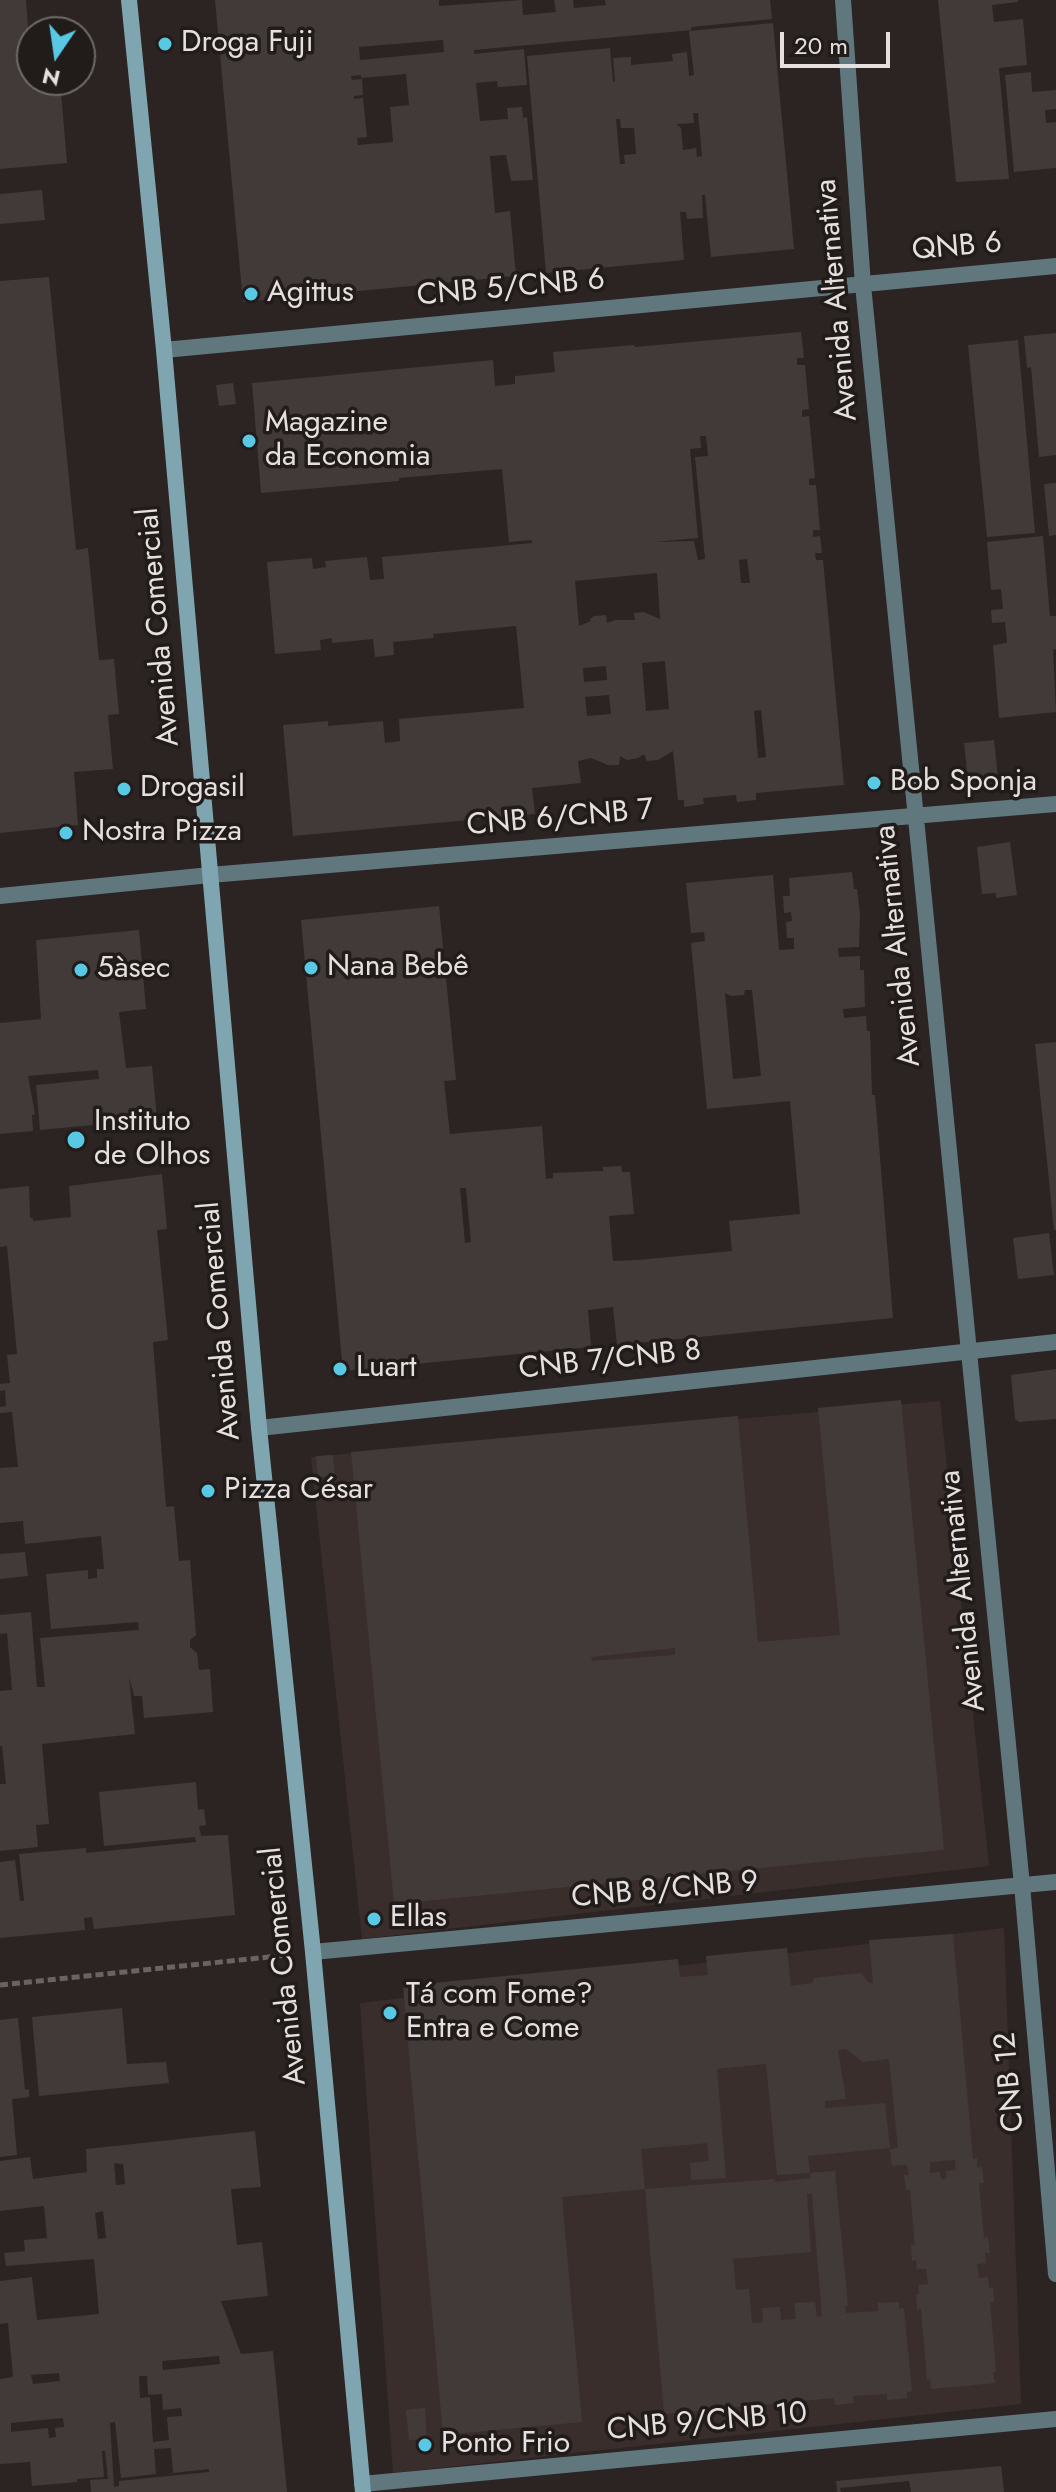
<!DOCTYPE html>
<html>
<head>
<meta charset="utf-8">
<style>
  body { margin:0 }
  #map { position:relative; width:1056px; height:2492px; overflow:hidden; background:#2b2423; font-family:Jost,sans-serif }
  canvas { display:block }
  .north { position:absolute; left:16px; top:16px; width:80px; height:80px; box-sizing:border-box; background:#211b1a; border:2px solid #6f6a69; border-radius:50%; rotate:193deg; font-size:22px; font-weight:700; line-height:32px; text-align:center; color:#e5e0df }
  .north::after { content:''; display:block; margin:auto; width:28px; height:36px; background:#58c8e4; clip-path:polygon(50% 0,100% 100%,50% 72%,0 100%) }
  .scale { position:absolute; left:780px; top:32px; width:110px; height:36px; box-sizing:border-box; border:4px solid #e5e0df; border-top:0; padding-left:10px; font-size:24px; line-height:28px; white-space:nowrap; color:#e5e0df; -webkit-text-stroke:6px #211b1a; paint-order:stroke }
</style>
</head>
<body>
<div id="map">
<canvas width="1056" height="2492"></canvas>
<div class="north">N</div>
<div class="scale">20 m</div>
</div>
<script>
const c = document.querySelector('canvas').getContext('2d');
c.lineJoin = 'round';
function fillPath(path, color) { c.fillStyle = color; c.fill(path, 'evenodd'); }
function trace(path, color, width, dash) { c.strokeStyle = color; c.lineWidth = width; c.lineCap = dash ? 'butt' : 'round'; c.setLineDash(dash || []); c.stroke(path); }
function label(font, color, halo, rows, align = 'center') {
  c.font = font + ' Jost,sans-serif'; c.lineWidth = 7; c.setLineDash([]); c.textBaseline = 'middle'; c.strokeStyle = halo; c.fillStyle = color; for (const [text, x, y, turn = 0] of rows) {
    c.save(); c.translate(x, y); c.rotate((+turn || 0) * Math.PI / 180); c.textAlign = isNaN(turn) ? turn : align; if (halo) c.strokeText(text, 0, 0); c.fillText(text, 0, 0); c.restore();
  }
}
fillPath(new Path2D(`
  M940 1401 989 1866 362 1939 311 1457Z
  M1004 1928 1021 2404 393 2473 360 2003Z`), '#3a2e2c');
fillPath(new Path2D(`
  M0 0H26L32 80H60L67 163 0 169Z
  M215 0H439V6L522 0 523 15 556 12 554 0H573L574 8 606 5 605 0H770L772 19 691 27 692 30 474 50V54L524 49 527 85 498 87 497 81 476 83 480 121 508 119 507 108 522 107 523 118 527 117 533 180 511 181 506 155 490 156 495 213 510 211 516 276 243 302ZM443 40 444 52 360 60 359 47ZM406 74 409 105 390 107 393 142 358 145 357 138 367 137 363 98 354 99V96L363 95 362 79 352 80 351 76 361 75V78Z
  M938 0H1018V2L992 5 994 22 1023 19 1027 65 999 68 1009 179 956 182Z
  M773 23 794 249 711 257 705 195H702L703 218 687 219 686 212H680L684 260 546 273 527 56 610 48 613 82 615 81 613 58 631 57V65L673 61 672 54 687 52 689 76 694 75 689 31ZM693 113H698L702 156 697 157 696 148 683 150 681 128 676 124 694 123ZM616 119H620L621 128H634L636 154 624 155 625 164H620Z
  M1031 72 1032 92 1056 90V109L1045 110 1046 123 1056 122V168L1014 172 1005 75Z
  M42 190 45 220 0 224V194Z
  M49 277 76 550 88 548 99 660 114 659 119 714 108 715 113 769 74 772 78 825 0 833V281Z
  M801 332 804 358H797V365H805L809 409 802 410V417L809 416 815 478 809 479V485H816L820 530H813V537L820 536 822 553H815L816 560H823L844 785 756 793V800L737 802 736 795 703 798 704 804 684 807V800H678L673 751 658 760 647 761 644 754 638 758 627 760 620 756 619 765H608L591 758 578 761 581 783 532 788 535 814 293 836 283 725 328 721V726L383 721 385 743 400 741 399 719 524 708 516 626 433 634 434 638 393 642 394 655 375 657 373 639 332 643V638L320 640 321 650 275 654 267 562 312 558 313 569 326 567 325 561 367 557 370 580 384 579 382 557 532 543V540L509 542 502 469 399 478V481L261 493 252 383 493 360 495 386 515 384V376L555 372 553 352 634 345 635 347ZM700 436H706L708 456 695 457 705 559 698 560 694 541 653 542 698 538 690 449 701 448ZM747 559 750 583H741L739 560ZM657 573 660 619 644 612 634 613 635 620H615L607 623 606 615 594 616 590 619 591 621 579 626 575 581ZM665 661 669 709 646 711 642 663ZM606 666 607 680 584 682 583 668ZM609 695 611 714 587 716 585 697ZM761 710 766 757 758 758 754 711Z
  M1056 333V455L1039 457 1031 367 1027 368 1024 336Z
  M1018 340 1035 533 987 537 968 345Z
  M233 383 236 404 219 406 216 385Z
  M1056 483V535L1049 536 1044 484Z
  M1043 536 1050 616H1056V649L1053 650 1056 712 999 718 993 645 1007 643 1005 622 992 623 991 610 1003 609 1001 589 991 590 987 542Z
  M994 740 998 778 968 781 964 743Z
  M1010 842 1017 895 996 898V893L982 894 977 847Z
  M852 872 854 889H857L860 914 859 947 838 948 839 957 860 956V970H864L865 1007 843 1009 844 1018 866 1016 867 1031H870L872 1095H875L893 1318 617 1345 613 1307 588 1310 591 1347 343 1371 301 920 439 906 456 1080 444 1081 450 1134 542 1126 546 1179 553 1178V1173L603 1171V1167L621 1166 622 1172H630L634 1214 609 1216 613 1261 638 1260 732 1251 729 1221 800 1214 790 1101 707 1109 691 943 705 941 704 932 691 933 686 883 773 875 779 950 794 949V938H787L786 922 792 921 791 912 784 913 783 896H790L789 878ZM745 990H752L761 1076 733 1079 725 993 731 996 744 995ZM460 1188H466L471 1242 465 1243Z
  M139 930 146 1009 119 1012 126 1068 152 1066 157 1119 40 1130 36 1085 99 1079 98 1070 28 1076 35 1114 32 1115 33 1131 0 1134V1023L41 1019 36 940Z
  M1056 1042V1230H1054L1035 1044Z
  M162 1174 167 1229 157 1230 168 1340 153 1342 166 1507 174 1506 179 1561 190 1560 196 1635 190 1640V1647L197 1653 199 1670 210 1669 213 1712 144 1718 142 1696H134L129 1677 135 1734 42 1744 49 1824 36 1825 38 1847 0 1851V1784H6L2 1746H0V1691L12 1690 7 1633 0 1634V1615L31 1612 37 1687H45L40 1638 139 1630 138 1622 51 1629 46 1574 88 1570V1579L97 1578V1569H104L101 1536 25 1544 23 1521 0 1523V1468L18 1467 12 1412 0 1413V1407L6 1406 5 1390 0 1391V1384L10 1383 7 1355 17 1354 7 1246 0 1247V1189L29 1186 30 1218H33V1221L71 1217 69 1186Z
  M1049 1233 1054 1275 1018 1279 1013 1238Z
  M1056 1369V1419L1019 1422 1015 1419 1011 1375Z
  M901 1400 944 1850 394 1904 351 1452 738 1416 758 1642 840 1635 818 1408ZM675 1648V1655L592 1661 591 1657Z
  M333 1455 335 1476 318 1477 316 1456Z
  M25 1552 28 1576 0 1579V1554Z
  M196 1782 198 1810 204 1809 206 1825 199 1826 201 1836 228 1835 235 1915 94 1929 92 1917 84 1918 85 1930 0 1938V1862L15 1860 20 1901H24L19 1854 86 1848V1853L196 1842 195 1837 104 1846 99 1792Z
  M953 1934 973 2159 977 2158V2168L982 2167 984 2183H979L984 2238 988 2237 990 2253H985L986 2263 977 2264 979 2278 988 2277 989 2288 993 2287 994 2302H990L996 2372H993L995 2383 931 2389 930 2379 927 2380 921 2309 917 2310 916 2295 919 2294 918 2285 928 2284 926 2269H917L916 2260 912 2261 911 2245H915L910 2190H906L904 2175H909L907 2165 892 2166 891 2162 890 2149 898 2148 889 2059 863 2062 846 2049 838 2050 846 2099 825 2101V2108L885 2103 890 2148 808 2156 810 2173 777 2175 766 2064 717 2069 726 2178 691 2180 690 2163 709 2161 707 2143 641 2149 645 2189 562 2197 582 2422 443 2435 403 1986 678 1959 680 1977 708 1975 706 1956 787 1948 791 1986 812 1983 814 1978 861 1973 869 1983H873L869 1940ZM955 2160 956 2170 946 2171V2179H941L940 2172 930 2173V2162Z
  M122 2008 127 2064 166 2062 169 2083 39 2096 32 2017Z
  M18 2018 25 2090 29 2089V2097L12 2099 17 2155 0 2157V2020Z
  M255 2131 261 2187 231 2189 237 2245 262 2242 268 2296 221 2301 241 2354 273 2351 287 2492H91L90 2480 108 2479 105 2451H102L104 2477 77 2479V2482L32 2486 30 2462 0 2464V2379L13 2377 8 2323 0 2324V2281L32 2277 37 2320 99 2314 94 2259 6 2266 4 2253 25 2251 24 2240 47 2238 44 2206 0 2211V2161L30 2157 33 2179 87 2172 86 2149ZM114 2163 123 2164 125 2184 116 2185ZM103 2211 106 2238 98 2239 95 2213ZM219 2356 220 2364 163 2370 162 2361ZM59 2373 60 2381 33 2384 31 2375ZM139 2376H147L148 2395 162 2394 163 2410 181 2408 182 2416 167 2417 169 2440 153 2442 150 2397 140 2398ZM63 2418 64 2427 55 2428 56 2437 49 2438 48 2428 11 2432V2423ZM115 2422 121 2478 156 2474 154 2449 171 2448 173 2473 209 2469V2472L119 2481V2486L114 2487 110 2423Z
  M835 2171 848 2306H845L846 2313 878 2311V2303L899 2302V2309L904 2308 912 2391 907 2392V2398L887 2400V2394L853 2396 854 2403 835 2405 834 2398 664 2414 645 2189 774 2179 775 2182 811 2178 810 2173ZM807 2194H812L822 2316 817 2317 815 2302 794 2303 796 2319 781 2320 780 2307 762 2308 763 2322 752 2323 749 2289 736 2290 733 2259 811 2252Z
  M425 2408 427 2439 409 2440 406 2410Z
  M1001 2466 1004 2492H911L909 2481 840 2488 841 2492H837L836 2481Z`), '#423a39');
trace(new Path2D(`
  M0 1985 288 1955`), '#696362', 5, [8, 4]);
trace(new Path2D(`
  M164 350 1056 266
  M259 1428 1056 1342
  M313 1952 1056 1882
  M362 2484 1056 2419`), '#60777e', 16);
trace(new Path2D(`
  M843 0 863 285 1022 1885 1056 2274
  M0 896 210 875 1056 804`), '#60777e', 16);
trace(new Path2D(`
  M129 0 164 350 259 1428 313 1952 363 2492`), '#7fa6b0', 16);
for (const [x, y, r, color] of [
  [165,44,8,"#58c8e4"],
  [251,294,8,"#58c8e4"],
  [249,441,8,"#58c8e4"],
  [874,783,8,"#58c8e4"],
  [124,789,8,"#58c8e4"],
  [66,833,8,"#58c8e4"],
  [311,968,8,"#58c8e4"],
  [81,970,8,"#58c8e4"],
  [76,1140,10,"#58c8e4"],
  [340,1369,8,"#58c8e4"],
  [208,1491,8,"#58c8e4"],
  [374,1919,8,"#58c8e4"],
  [390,2013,8,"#58c8e4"],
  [425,2445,8,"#58c8e4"]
]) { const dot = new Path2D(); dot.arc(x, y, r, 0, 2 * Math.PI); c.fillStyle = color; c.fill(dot); trace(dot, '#211b1a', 3); }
label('30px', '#e5e0df', '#211b1a', [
  ["Droga Fuji",181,44],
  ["Agittus",267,294],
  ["Magazine",265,424],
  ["da Economia",265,458],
  ["Bob Sponja",890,783],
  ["Drogasil",140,789],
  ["Nostra Pizza",82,833],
  ["Nana Bebê",327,968],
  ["5àsec",97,970],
  ["Instituto",94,1123],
  ["de Olhos",94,1157],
  ["Luart",356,1369],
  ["Pizza César",224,1491],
  ["Ellas",390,1919],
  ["Tá com Fome?",406,1996],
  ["Entra e Come",406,2030],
  ["Ponto Frio",441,2445]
], 'left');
label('30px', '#e5e0df', '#211b1a', [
  ["QNB 6",957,248,-5],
  ["CNB 5/CNB 6",511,289,-5],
  ["Avenida Alternativa",838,300,-95],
  ["Avenida Comercial",160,627,-95],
  ["CNB 6/CNB 7",560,819,-5],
  ["Avenida Alternativa",899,946,-96],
  ["Avenida Comercial",221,1321,-95],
  ["CNB 7/CNB 8",610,1361,-6],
  ["Avenida Alternativa",964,1591,-96],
  ["CNB 8/CNB 9",665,1891,-5],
  ["Avenida Comercial",285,1966,-96],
  ["CNB 12",1011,2082,-95],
  ["CNB 9/CNB 10",707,2423,-5]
]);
</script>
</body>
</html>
